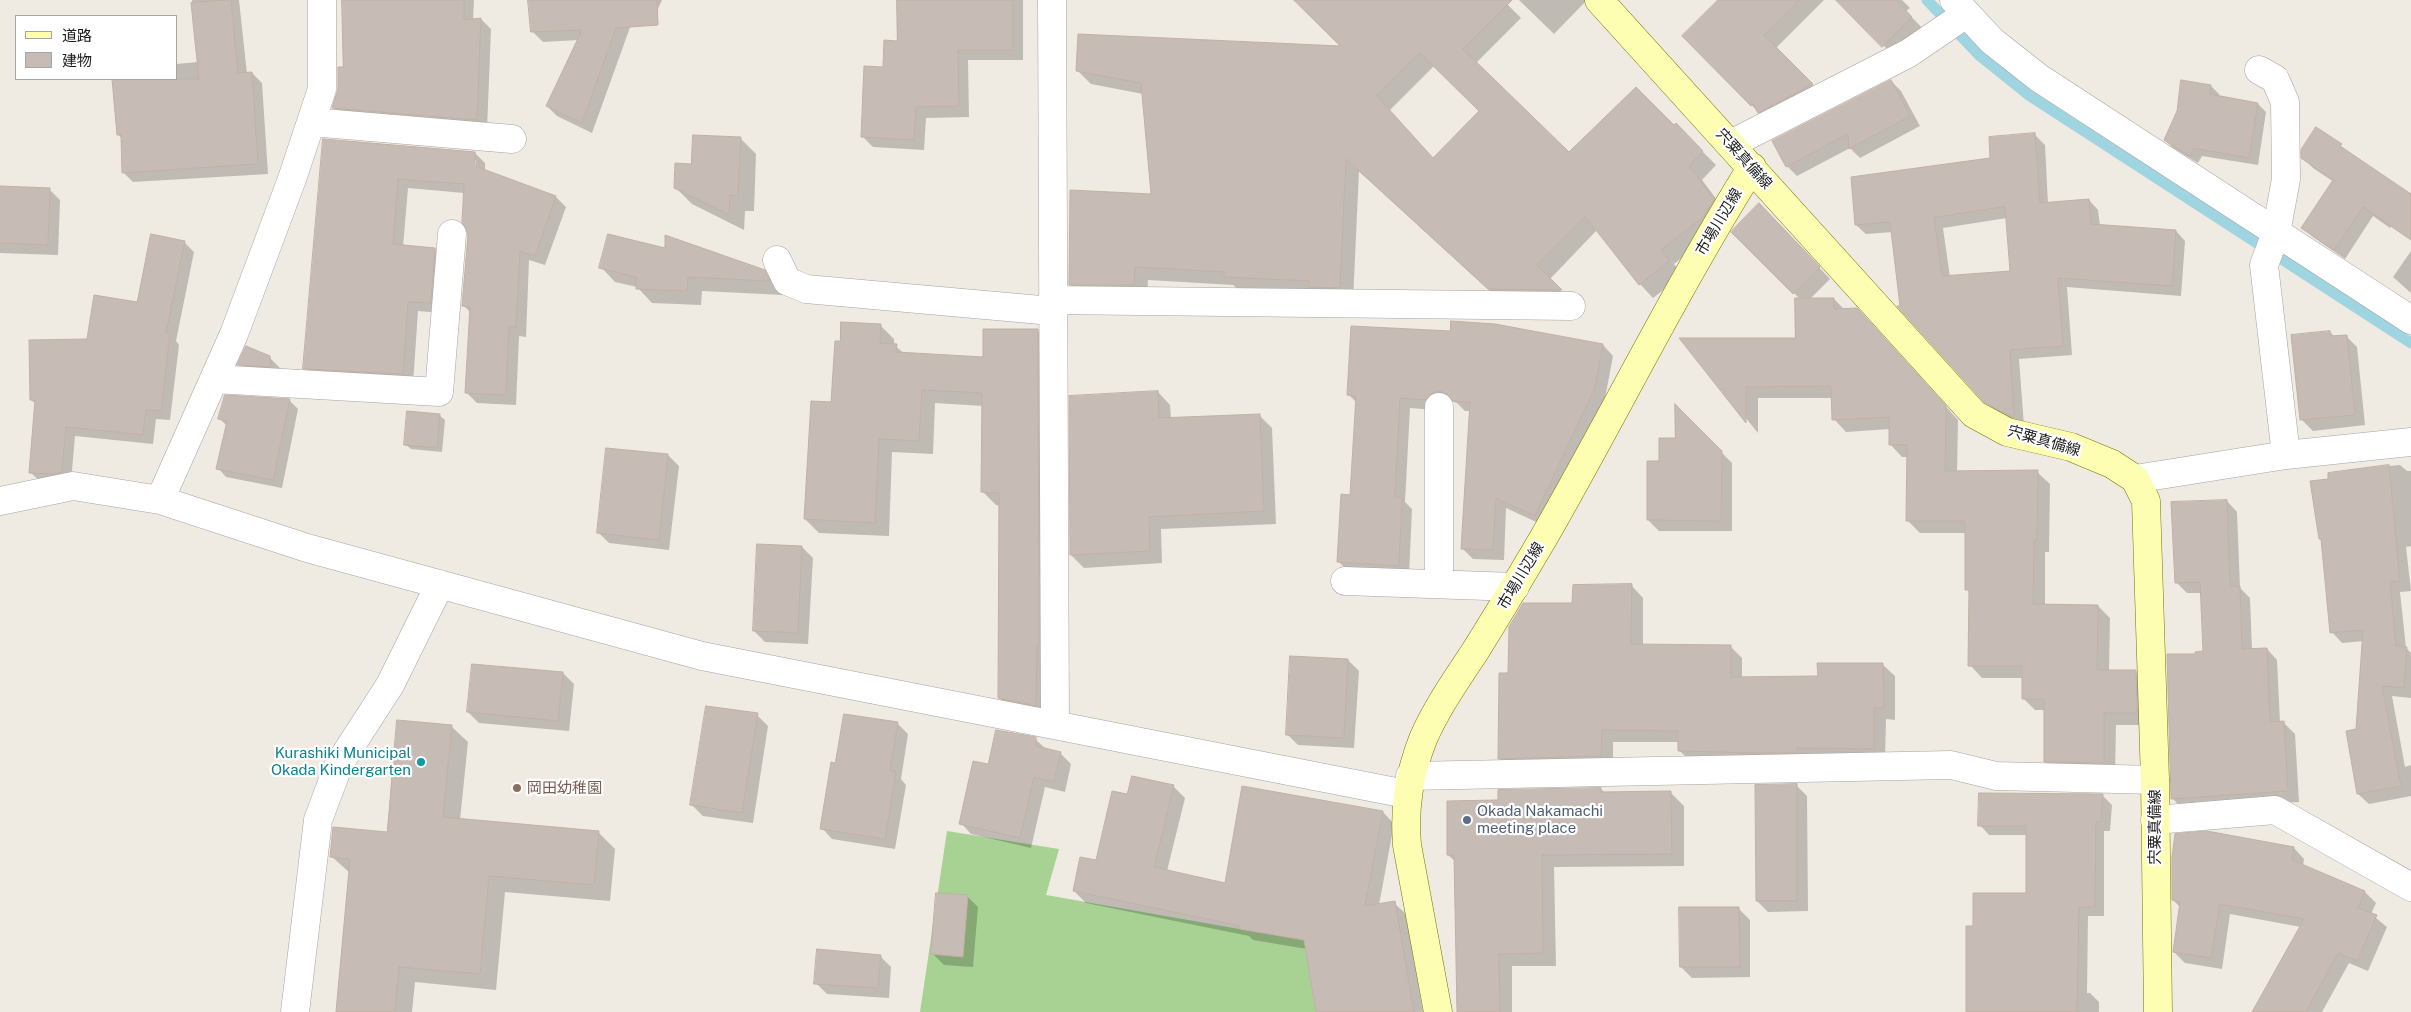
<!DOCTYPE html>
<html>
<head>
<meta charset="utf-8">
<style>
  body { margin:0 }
  #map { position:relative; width:2411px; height:1012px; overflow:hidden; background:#efeae2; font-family:"Public Sans","Noto Sans JP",sans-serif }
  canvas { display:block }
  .legend { position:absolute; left:15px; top:15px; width:162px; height:65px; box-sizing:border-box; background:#fff; border:1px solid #a5a5a5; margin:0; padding:6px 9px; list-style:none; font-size:15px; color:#1d1d1d }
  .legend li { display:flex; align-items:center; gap:10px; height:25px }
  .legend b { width:25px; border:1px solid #a5a5a5 }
</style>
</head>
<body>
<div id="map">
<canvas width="2411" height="1012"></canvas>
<ul class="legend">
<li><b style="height:6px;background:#fdfeb1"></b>道路</li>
<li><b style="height:14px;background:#c7bcb5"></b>建物</li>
</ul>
</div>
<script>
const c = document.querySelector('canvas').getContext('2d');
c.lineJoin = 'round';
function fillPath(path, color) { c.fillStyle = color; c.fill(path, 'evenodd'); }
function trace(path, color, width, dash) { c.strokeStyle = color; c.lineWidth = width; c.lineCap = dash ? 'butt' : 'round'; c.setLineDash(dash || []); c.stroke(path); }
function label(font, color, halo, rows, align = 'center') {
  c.font = font + ' "Public Sans","Noto Sans JP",sans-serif'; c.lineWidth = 4.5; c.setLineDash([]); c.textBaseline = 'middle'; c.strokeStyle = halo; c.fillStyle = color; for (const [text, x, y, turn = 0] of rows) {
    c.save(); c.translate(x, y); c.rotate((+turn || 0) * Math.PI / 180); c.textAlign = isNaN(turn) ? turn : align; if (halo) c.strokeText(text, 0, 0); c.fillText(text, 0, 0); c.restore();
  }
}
fillPath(new Path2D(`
  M947 831 1059 849 1046 895 1262 933 1328 923 1343 1012H920Z`), '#a8d293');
fillPath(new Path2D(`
  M192 0H239L247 74 252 73 262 83 268 174 133 182 123 172 122 139 119 135 113 79H176V64L198 62Z
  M343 0H474L473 20 481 19 491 29 487 130 344 118 334 108 344 68Z
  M530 0H662L656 13 637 8 592 133 557 116 547 106 578 40 543 42 533 32Z
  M898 0H1023V60H968L969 117 926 118 924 150 873 147 862 136 884 69 898 42Z
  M1296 0H1503L1521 18 1476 63 1569 154 1676 125 1716 165 1702 180 1727 213 1717 231 1674 264 1682 275 1653 298 1640 284 1597 230 1549 280 1573 303H1503L1359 171 1353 301 1239 290 1233 285 1148 280 1147 298H1084L1070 284 1153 195 1143 94 1091 84 1077 70 1343 48ZM1435 65 1481 111 1433 159 1389 111Z
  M1519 0H1587L1554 34Z
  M1720 0H1824L1776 48 1824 97 1771 125 1684 36Z
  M1838 0H1902L1910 8 1906 11 1924 30 1896 58Z
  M1891 81 1901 91 1920 126 1860 158 1850 148 1797 176 1787 166 1774 141Z
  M2211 86 2219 94V97L2258 104 2266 112 2258 165 2202 156 2198 163 2173 148 2165 140Z
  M2317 129 2401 189 2410 199 2390 228 2373 216 2345 259 2313 237 2303 228 2334 182 2313 168 2303 158Z
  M2035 135 2045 145 2048 204 2089 200 2098 210 2100 226 2176 231 2185 241 2181 296 2067 287 2072 355 2019 359 2024 426 1995 411 1902 307 1893 232 1866 234 1856 225 1992 159ZM2007 218 2011 272 1950 277 1943 228Z
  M740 138 756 154 754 211H745L744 230 692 204 675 187 693 166Z
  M325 140 475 153 485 163V171L556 197 566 207 545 265 529 260 526 337 519 336 516 405 477 403 467 393 471 313 463 305 469 235 464 193 408 188 403 247 435 249 445 260 441 313 418 311 413 384 315 378 305 368ZM474 160H476V173Z
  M0 187 49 189 60 200 58 255 0 253Z
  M1769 215 1830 279 1810 299H1834L1844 309 1869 321 1958 420 1957 472H2037L2050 484 2049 552H2045V606H2098L2110 618 2109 671H2135L2148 684 2149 725H2116L2115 775 2058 773 2045 761V710H2035L2023 698V678H1982L1970 665V593L1967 589 1966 533H1920L1908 521V457H1902L1890 444V429L1846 432 1834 419 1833 398H1758V433L1682 339H1796L1800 299 1733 232Z
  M184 242 194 252 176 341 179 345 170 420 156 419 153 444 75 436 71 482H41L31 473 36 404 31 400 88 340 138 303Z
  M2411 251V293L2393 277Z
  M601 267 764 272 779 287 783 295 702 291 701 305 652 303 637 287 615 282Z
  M880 325 894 339V345L905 354 984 359 1037 330 1051 344 1050 718 1013 711 999 698 1000 506 996 505 983 492 984 406 935 403 933 454 892 452 889 536 819 533 805 519 832 404 841 342Z
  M2330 332 2335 337 2346 336 2357 347 2365 425 2313 431 2302 420Z
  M1603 345 1613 356 1605 398 1545 526 1506 508 1504 560 1473 559 1462 548 1471 411H1465L1457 403 1451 401 1436 410 1410 408 1405 502 1412 509 1409 576 1349 572 1339 562 1351 496 1357 403 1349 395Z
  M269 357 280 368V376L249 374 239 364Z
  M1158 392 1170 405 1171 419 1259 415 1272 428 1276 524 1161 529 1162 563 1084 568 1071 555Z
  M289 400 298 409 282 488 226 477 218 468 227 426 219 418Z
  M1676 407 1732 463V531H1659L1648 520 1660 463 1676 440Z
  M439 415 445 420 442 452 411 449 405 444Z
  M668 455 679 466 669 550 609 543 598 532Z
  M2400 465 2407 471H2411V546L2406 547 2411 591 2400 592 2406 648 2411 653V698L2392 696 2405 767 2411 765V796L2369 804 2358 794V730L2364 641 2342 643 2332 632 2322 541 2320 539 2329 474 2354 469Z
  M2227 501 2237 512 2240 588 2250 598 2252 650 2267 649 2277 660 2280 723H2284L2295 734 2299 802 2183 809 2172 798 2197 655 2204 653 2202 593H2187L2176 582Z
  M802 547 813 558 808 644 765 642 754 631Z
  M1632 586 1643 598V646H1730L1742 658V678L1819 677 1883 665 1895 676V720L1886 719 1885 760 1691 762 1679 750V742H1613V768L1511 770 1499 758 1509 675 1574 604Z
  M1348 660 1359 671 1354 748 1298 745 1287 734Z
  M563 673 574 684 569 731 479 723 468 712Z
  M757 715 768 726 753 823 703 816 692 805Z
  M897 723 908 734 901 779 906 785 895 849 832 839 822 828Z
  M451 726 468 742 460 820 598 832 615 849 610 901 505 892 496 990 415 982 412 1012H337L350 873 331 856 388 834Z
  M1035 739 1047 750 1060 753 1071 764 1065 792 1045 787 1031 848 971 834 961 823 989 766Z
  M1796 785 1807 796 1808 911 1768 912 1757 901Z
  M1173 786 1185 798 1167 871 1226 884 1383 812 1394 824 1379 905 1394 903 1406 914 1423 1012H1318L1307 949 1253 940 1249 936 1086 903 1074 891 1097 862 1128 796Z
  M1601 789 1605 793H1671L1684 806V866L1554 867 1556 966H1512V1012H1458L1456 862 1448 855 1499 802Z
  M2103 796 2112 805 2110 831H2104V916H2088L2087 993H2090L2099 1002V1012H1967L1974 927 2027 894 2028 835H1989L1980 825Z
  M2294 848 2304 859 2303 866 2365 892 2376 903 2371 914 2387 927 2368 971 2349 963 2322 1012H2263L2301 927 2230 914 2222 969 2185 963 2174 952 2180 907 2173 900Z
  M967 896 978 907 973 967 944 965 933 954Z
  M1739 909 1750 920V977L1692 978 1681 967Z
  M880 956 891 967 889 998 827 994 816 983Z`), '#0003');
trace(new Path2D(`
  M1927 0 1979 55 2030 96 2411 343`), '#9fd4e1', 11);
const building = new Path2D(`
  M231 0 238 73 252 72 258 164 122 173 121 135H117L112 79H199L191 3Z
  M342 0H464V20L481 18 477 120 332 108 338 89V67H343Z
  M528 0H657L658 25 616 28 582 123 546 106 582 30 531 32Z
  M897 0H1013V50H958L959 106 916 107 914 140 861 137 864 66 883 67 884 40 897 41Z
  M1294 0H1512L1463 49 1569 152 1636 87 1674 125 1676 123 1703 151 1689 166 1714 199 1703 217 1661 250 1669 261 1639 285 1585 216 1537 265 1562 290 1488 289 1346 159 1340 288 1309 287V281L1224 277V272L1135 267 1134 285H1069L1070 190 1151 194 1141 83 1076 71 1078 34 1340 46ZM1420 53 1479 111 1433 158 1377 96Z
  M1718 0H1799L1764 35 1813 84 1758 113 1753 104 1751 106 1682 36Z
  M1836 0H1896L1912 17 1882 47Z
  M1891 80 1910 116 1849 149 1848 134 1786 167 1772 141Z
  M2181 80 2211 85 2210 94 2258 103 2249 158 2193 148 2190 156 2164 140 2177 111Z
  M2316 127 2342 144 2340 146 2411 194V240L2363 207 2334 250 2301 228 2333 180 2301 158V150Z
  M2035 133 2040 203 2089 199 2091 224 2176 230 2172 286 2058 278 2063 346 2010 350 2014 418 1984 402 1897 306H1900L1890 222 1855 225 1851 177 1990 158 1989 137ZM2005 207 2010 271 1942 276 1934 218Z
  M693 135 741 137 738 196 730 195 729 215 674 188 675 163 691 164Z
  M323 139 475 152V166L556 196 535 256 520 251 516 327 509 326 506 395 465 393 470 307 462 306 468 235 466 228 462 222 464 184 398 179 393 244 435 248 431 303 408 302 403 374 303 369Z
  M0 186 50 188 48 245 0 243Z
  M1759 203 1820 267 1793 294 1731 232Z
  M151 234 185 241 166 333 170 334 161 411 146 410 143 435 66 427 62 472 52 474 29 473 35 400H30L29 340 87 339 94 295 137 302Z
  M608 234 665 248V235L765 270 770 281 688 277 687 291 636 289V277L599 268Z
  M1795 298H1834V309L1857 308 1946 406 1945 471 2038 470 2037 540H2034L2033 604 2098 605 2097 670H2136L2137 713H2104V763L2044 762V699H2022V666H1968L1969 590H1965V521H1906L1907 445H1889V417L1832 420 1831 386 1746 387V423L1679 338H1795Z
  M1451 321 1495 324 1603 344 1595 387 1535 516 1496 498 1493 550 1461 549 1470 402 1453 401 1447 394 1439 391 1432 393 1425 400 1400 398 1395 497 1402 498 1399 566 1337 562 1341 494 1350 495 1356 396 1347 395 1351 326 1450 331Z
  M841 322 881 324 880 343 897 344 896 352 983 357V329H1038L1039 645H1037L1036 706 998 698 999 493 981 492 982 393 922 390 919 441 879 439 875 523 804 519 811 401 831 402 835 341H840Z
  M2330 331 2331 336 2347 335 2355 415 2300 420 2291 335Z
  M246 346 270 356 271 367 237 365Z
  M1158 391 1159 418 1260 414 1264 511 1149 517 1150 551 1070 555 1069 396Z
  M225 395 290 399 273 480 216 469 227 421 218 419Z
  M1675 404 1722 451 1721 521 1647 520V461H1659V438H1675Z
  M407 411 440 414 437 448 404 445Z
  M606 448 668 454 659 540 597 533Z
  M2389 465 2400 581 2390 582 2396 646 2407 647 2404 688 2382 686 2401 786 2357 794 2346 731 2356 729 2363 630 2330 633 2321 539H2319L2310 481 2328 479V473Z
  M2227 500 2230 586H2240L2242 649 2267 648 2270 722 2284 721 2288 791 2171 799 2167 654H2195V652L2203 651 2200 582 2175 583 2171 502Z
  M757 544 802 546 798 633 753 631Z
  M1632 584 1631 644 1731 645V677L1818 676 1817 663H1883L1884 708H1874V749L1797 748V753H1755L1678 751V731L1602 730 1601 756 1498 759 1499 673H1508L1509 627 1523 603H1572L1573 585Z
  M1290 656 1348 659 1344 738 1286 735Z
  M472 664 563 672 558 721 467 712Z
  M706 706 758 713 742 813 690 805Z
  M844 714 898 722 890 771 896 772 885 839 820 829 831 762 835 763Z
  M397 720 452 725 443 817 599 831 594 885 489 876 480 974 399 967 395 1012H336L350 859 330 857 333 827 387 832Z
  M996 730 1036 737V746L1061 752 1054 782 1034 777 1020 838 959 824 973 761 988 764Z
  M1132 776 1174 785 1154 867 1225 883 1242 786 1383 811 1365 906 1395 901 1414 1012H1316L1304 940 1240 929V926L1073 891 1080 857 1096 860 1112 791 1127 794Z
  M1797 784V901H1756L1755 785Z
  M1601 788V792L1671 791 1672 854 1542 855 1543 953 1499 954 1500 1012H1457L1454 855H1447V801L1498 800V790Z
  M1979 793 2103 794 2101 822H2096L2095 907H2079L2077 1012H1966V926H1973V893H2026V826H1978Z
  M2207 831 2294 847 2292 860 2365 891 2358 908 2377 915 2357 961 2338 953 2306 1012H2252L2304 919 2220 904 2211 958 2173 952 2180 902 2172 900V857L2175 834Z
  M936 893 968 895 963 957 931 954Z
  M1679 907H1739L1740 967H1680Z
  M817 949 881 955 878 988 814 984Z`);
fillPath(building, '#c7bcb5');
trace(building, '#c2b0a3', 1);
const street = new Path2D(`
  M1052 0 1055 724
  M1954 0 1992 41 2039 78 2411 320
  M2259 70 2275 79 2285 102 2286 179 2276 233 2264 265 2286 455
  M311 122 512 139
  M1731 144 1909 53 1966 14
  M777 260 787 281 806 289 1052 311
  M1052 300 1571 306
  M214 379 439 392 452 234
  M2135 479 2286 455 2411 442
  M160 500 234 334 292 179 322 89V0
  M0 501 73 486 160 500 307 548 702 656 1406 794
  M1345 581 1515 587
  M1439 584V407
  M1410 776 1951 765 1996 776 2155 780
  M2155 820 2275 810 2411 887
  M295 1012 318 820 339 764 390 685 440 584`);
const secondary = new Path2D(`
  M1599 0 1974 414 2007 432 2071 447 2112 464 2135 479 2146 501 2155 780 2158 1012
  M1438 1012 1407 845C1404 807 1409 775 1423 739 1436 709 1456 680 1474 653 1498 615 1521 576 1544 537 1614 415 1677 287 1752 167`);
trace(street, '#a4a4a4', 29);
trace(secondary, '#707800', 29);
trace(street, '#fff', 28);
trace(secondary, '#fdfeb1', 28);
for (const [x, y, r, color] of [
  [421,762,5,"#0f9aa8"],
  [517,788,5,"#8d6e63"],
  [1467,820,5,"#5c6f8a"]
]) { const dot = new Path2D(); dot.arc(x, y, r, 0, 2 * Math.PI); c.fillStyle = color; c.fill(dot); trace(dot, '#fff', 2); }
label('15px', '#1d1d1d', '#fff', [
  ["宍粟真備線",1744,159,48],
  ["市場川辺線",1719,222,-59],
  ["宍粟真備線",2044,441,16],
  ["市場川辺線",1521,576,-59],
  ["宍粟真備線",2155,827,-90]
]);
label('15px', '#0d838f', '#fff', [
  ["Kurashiki Municipal",411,753],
  ["Okada Kindergarten",411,770]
], 'right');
label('15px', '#785e54', '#fff', [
  ["岡田幼稚園",527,788]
], 'left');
label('15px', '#4e5e75', '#fff', [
  ["Okada Nakamachi",1477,811],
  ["meeting place",1477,828]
], 'left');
</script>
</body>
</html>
